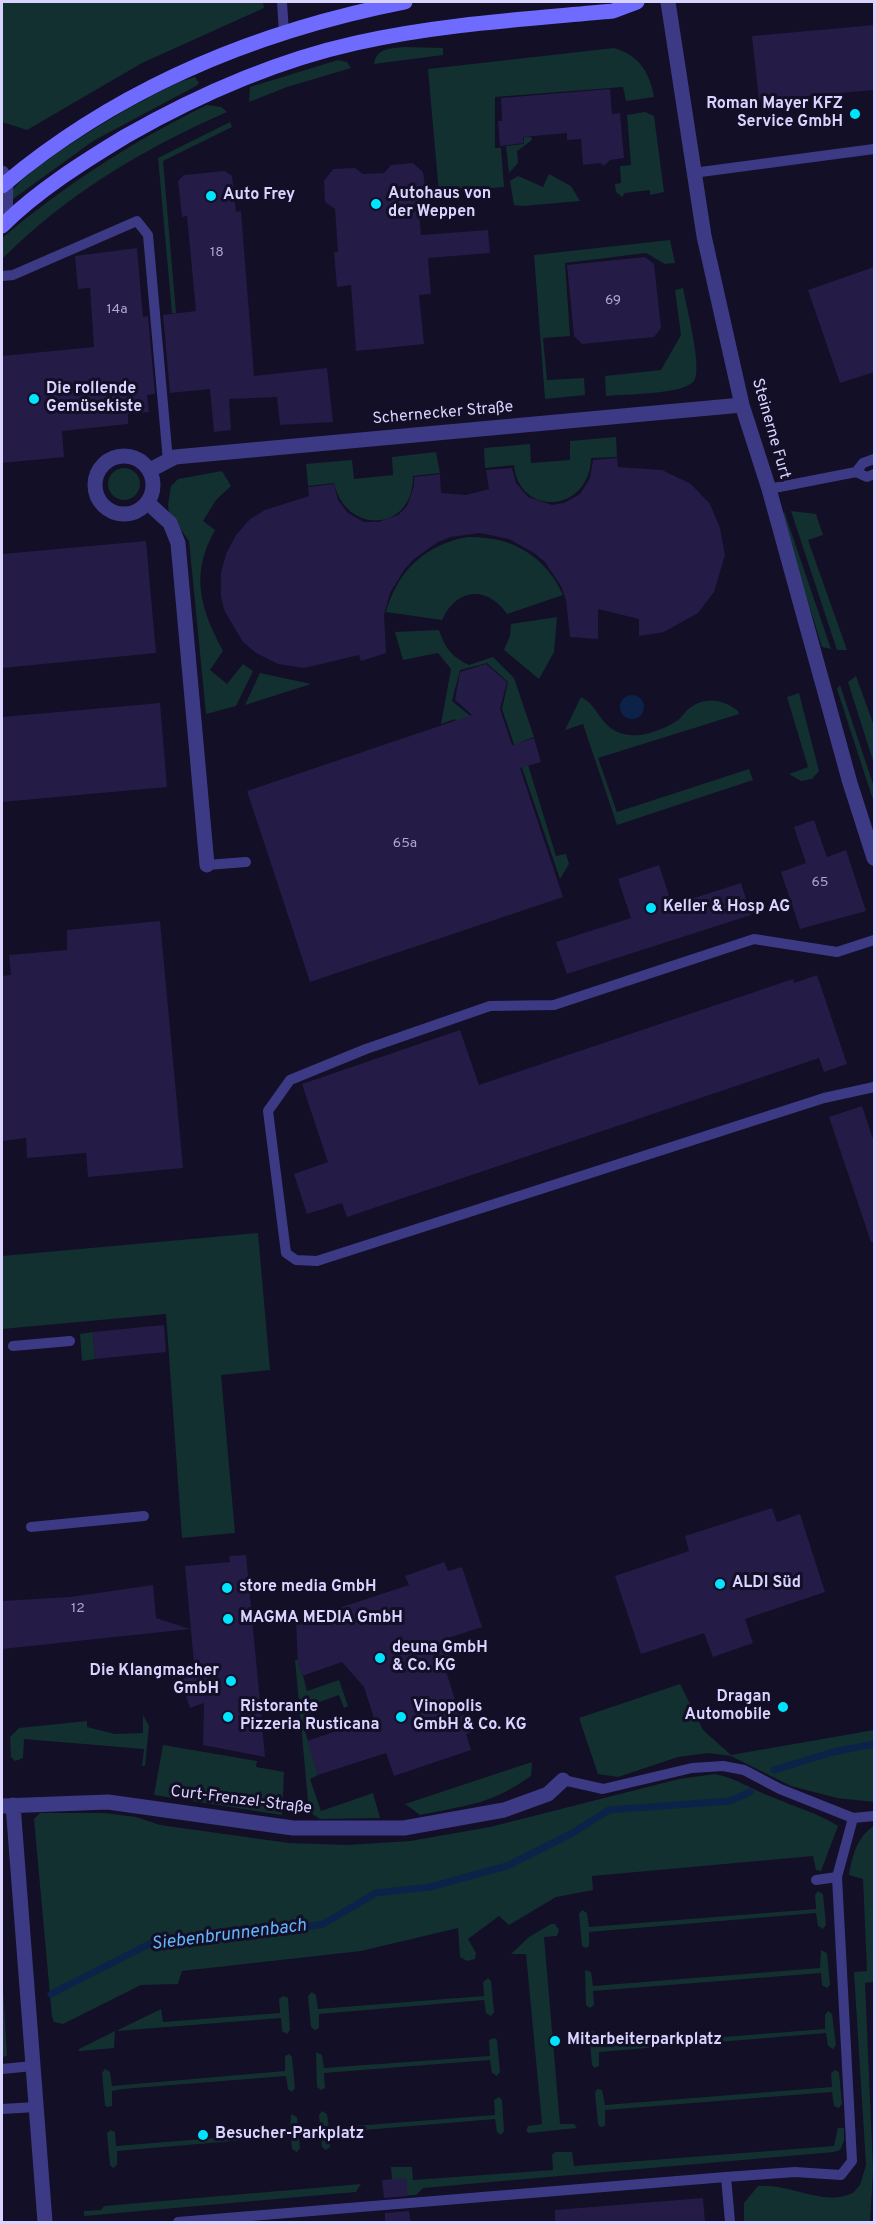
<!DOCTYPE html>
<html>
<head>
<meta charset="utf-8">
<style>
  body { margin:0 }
  #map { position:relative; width:876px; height:2224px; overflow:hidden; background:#130f26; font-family:Overpass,sans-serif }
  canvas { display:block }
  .frame { position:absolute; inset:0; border:3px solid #d9d4ff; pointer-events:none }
</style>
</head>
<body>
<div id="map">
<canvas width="876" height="2224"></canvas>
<div class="frame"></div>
</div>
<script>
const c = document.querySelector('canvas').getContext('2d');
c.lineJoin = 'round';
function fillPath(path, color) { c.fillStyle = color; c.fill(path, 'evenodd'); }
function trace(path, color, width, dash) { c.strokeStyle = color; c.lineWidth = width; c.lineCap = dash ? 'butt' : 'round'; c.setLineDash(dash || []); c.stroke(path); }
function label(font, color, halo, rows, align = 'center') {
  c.font = font + ' Overpass,sans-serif'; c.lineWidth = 6; c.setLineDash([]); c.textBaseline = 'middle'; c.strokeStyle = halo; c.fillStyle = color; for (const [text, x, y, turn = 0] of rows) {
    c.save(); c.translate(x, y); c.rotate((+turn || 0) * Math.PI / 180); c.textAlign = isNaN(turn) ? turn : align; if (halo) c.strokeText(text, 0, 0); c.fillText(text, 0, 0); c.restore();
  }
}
fillPath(new Path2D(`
  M2 2H263L264 8 142 63 27 130 2 122Z
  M405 47 443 48V55L374 64C377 47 390 49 405 47Z
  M614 48C639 55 650 73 654 97L626 101 623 87 495 97V148H501L504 187 439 193 428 69Z
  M338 60 347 62 351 68 287 87 249 102 250 87Z
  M195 77 199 83 196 86 93 141 13 199C13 194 12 190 16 186 42 158 159 86 195 77Z
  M207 105 221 107 227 112C144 148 66 195 2 259V238C65 185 133 141 207 105Z
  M645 112 654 116 664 192 650 195V190L625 193 622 197 616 192 615 184 621 183 620 166 631 165 627 115Z
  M230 122 232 127 163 161 176 313H172L158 158Z
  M524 137H531L532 140 517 151 518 163 509 173 506 146 524 144Z
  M549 174 571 186 580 201 522 206 514 205 510 181 518 176 543 187Z
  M670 240 675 263 665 264 646 253 565 263 570 336 543 338 547 380 584 378 585 395 545 399 534 255Z
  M683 288C686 305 703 369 694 381 682 395 625 394 606 396L605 376 661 370 681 335 675 290Z
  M616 437 617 457 591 458C590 513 519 518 514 465L485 468 484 448 530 444 531 463 570 460V441Z
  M436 452 440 473 413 476C414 532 346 536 334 483L308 486 306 464 352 460 354 479 393 475 392 457Z
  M108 484a16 16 0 1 1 32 0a16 16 0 1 1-32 0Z
  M222 471 231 486 216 500 203 521 215 530C190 574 200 608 223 651L210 670 227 684 243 664 253 671 236 706 206 714 189 541 169 513 168 505 171 486 178 479Z
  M784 511 831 649 822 647 782 518Z
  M791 511 816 514 823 535 808 540 847 650H837Z
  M468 537C511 536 545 555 563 595L507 614C487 585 456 588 442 620L386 612C397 571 426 544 468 537Z
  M557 617 554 652 539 679 504 650 510 636 511 624Z
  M439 630C445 648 452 657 469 665L493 657 514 678 534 737 521 742 556 856 566 854 569 864 560 879 502 709 508 682 487 663 460 670 452 701 474 719 461 735 455 719 441 724 451 669 438 653 403 660 395 632Z
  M260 673 311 684 245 705Z
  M856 676 874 726V764L848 682Z
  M840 685 874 787V803L837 689Z
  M799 693 819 771 812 779 801 781 789 774 808 767 787 697Z
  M581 697C600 706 600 732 630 735 645 737 667 728 678 720 683 716 686 710 691 707 707 696 724 700 738 711L739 714 598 758 617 812 749 769 753 780 617 825 583 724 565 730Z
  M258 1233 270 1370 221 1375 235 1533 182 1538 166 1314 2 1329V1256Z
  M93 1332 95 1359 82 1361 80 1334Z
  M299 1659 307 1691 339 1680 348 1706 344 1708 339 1695 308 1706 312 1720 303 1724 318 1775 310 1779 321 1811 373 1793 380 1818 320 1819 309 1812 295 1660Z
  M680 1684 703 1730 731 1755 874 1730V1802L837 1798 791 1786 731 1756 709 1753 678 1757 618 1777 598 1774 579 1718Z
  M143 1715 149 1726 145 1766H142L144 1749 24 1739 23 1758 15 1761 11 1757 10 1737 19 1728 87 1721V1727L115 1734 143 1733Z
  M163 1745 257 1761 256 1767 284 1772 282 1815 154 1795Z
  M532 1762 531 1776C490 1805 467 1805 420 1815L405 1804Z
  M715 1774C738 1779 751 1789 772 1797 795 1807 818 1813 838 1826L821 1871 816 1870 813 1856 592 1876 593 1890 556 1897 509 1925 499 1916 468 1939 476 1953 475 1959 467 1961 460 1957 458 1928 361 1951 182 1971 178 1984 141 1985 63 2024 54 2022 52 2017 34 1819 40 1813H104L136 1817 160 1825 289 1843 347 1845 410 1841 490 1827 679 1779Z
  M874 1826V1982L865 1983 873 2170 870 2222H744V2203L758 2186C791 2183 822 2207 853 2193L860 2185 866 2165 854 1972 867 1971 863 1879 849 1875C852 1857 857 1836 874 1826Z
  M818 1891 823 1894 826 1925 823 1929 818 1926 816 1913 589 1932V1946L586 1948 582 1946 579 1914 582 1910 587 1913 589 1927 816 1909 815 1895Z
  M551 1924H555L559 1930 557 1936 544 1937 560 2124H574L577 2128 529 2133 526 2131 528 2126 542 2124 526 1954H511L529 1937Z
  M821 1950 827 1953 830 1985 827 1988 822 1985 821 1973 593 1991 594 2005 590 2008 586 2005 585 1970 591 1972 593 1986 820 1968Z
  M2 1969 7 2056 2 2057Z
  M488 1978 491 1981 494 2012 491 2016 486 2013 484 2000 319 2014V2028L315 2030 311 2027 308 1996 312 1992 316 1995 318 2009 484 1996 483 1982Z
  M283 1996 288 1998 290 2030 287 2034 282 2031 281 2018 116 2031 161 2009 163 2022 280 2013 279 1999Z
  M828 2011 832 2014 836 2045 833 2049 828 2046 826 2033 599 2052V2066L595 2068 592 2065 589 2034 591 2031 596 2032 598 2047 825 2029V2015Z
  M115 2031 114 2048 79 2051V2049Z
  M494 2038 497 2040 500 2072 497 2076 492 2073 490 2060 324 2073 325 2088 321 2090 317 2087 316 2052 322 2055 324 2068 490 2056 489 2040Z
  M289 2054 292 2057 295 2088 292 2092 288 2089 286 2076 122 2089 112 2091V2106L107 2107 105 2105 102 2073 105 2069 110 2072 112 2086 285 2071V2056Z
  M835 2070 839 2072 842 2104 839 2108 834 2106 832 2092 605 2110V2126L600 2127 598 2124 595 2093 597 2089 602 2090 605 2105 832 2087 831 2073Z
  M499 2097 502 2100 504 2131 501 2135 497 2132 495 2119 329 2133 330 2147 326 2150 322 2147 319 2115 322 2111 327 2114 329 2128 495 2115 494 2100Z
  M291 2114 297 2117 300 2148 297 2152 292 2149 291 2136 117 2151V2165L113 2168 110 2165 107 2133 110 2130 115 2132 116 2146 290 2132Z
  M838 2128H844V2141L840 2150 834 2152 423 2188 416 2195 394 2196 407 2191 406 2179 392 2180 391 2167H412L413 2180 553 2170 552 2155 555 2152H572L574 2166 834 2146Z
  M361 2184 356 2192 84 2216V2211L101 2210 104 2206Z`), '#12302f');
fillPath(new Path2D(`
  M620 707a12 12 0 1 1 24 0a12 12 0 1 1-24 0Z`), '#0c2248');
trace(new Path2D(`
  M774 1770 833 1752 874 1744
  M51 1994 149 1944 252 1936 323 1924 376 1893 430 1887 507 1866 569 1835 609 1810 730 1801 750 1792`), '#0c2248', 7);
fillPath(new Path2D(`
  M874 25V90L759 100 752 36Z
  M610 89 612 114 620 113 624 158 610 160 604 166 600 163 583 165 581 139 567 140V133L523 137 524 143 500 146 498 121H502L501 98Z
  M413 163 423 172 426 193 418 201 421 235 488 230 490 253 428 258 431 294 419 295 424 344 356 351 351 285 337 287 334 252H338L335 209 325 202 324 181 333 169 355 168 363 174 384 173 391 165Z
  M225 171 232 176 236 212 241 211 254 376 327 368 333 422 280 425 277 397 229 399 231 430 214 432 210 389 170 393 163 315 196 311 187 216 182 217 178 181 184 175Z
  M137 248 143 317 148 316 155 394 147 395 149 412 128 414V424L62 431 64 457 2 463V356L94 347 90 288 78 289 75 256Z
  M645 257 654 264 661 328 654 337 582 344 574 336 567 265Z
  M874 267V372L840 383 808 290Z
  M617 458 618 467 662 470 691 484 710 504 720 528 725 555 714 592 698 613 664 632 639 636V619L598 609V639L570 637 566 600 561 586 545 562 534 553 509 539 480 533 451 537 438 542 414 559 404 570 390 593 384 615 386 653 361 661 359 655 304 668 278 664 256 653 243 642 225 612 221 597V573L226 554 236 535 250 519 265 510 309 496 308 487 334 484 338 500 348 513 364 522H378L398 515 407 506 414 486V477L440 474 441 493 466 495 489 489 486 470 512 468 516 483 528 497 552 505 564 503 580 494 590 478 593 460Z
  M146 541 156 653 2 668V554Z
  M486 664 507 682 500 709 512 745 534 738 541 762 520 768 563 897 310 982 247 791 472 715 455 700 460 672Z
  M160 703 167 787 2 802V717Z
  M814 820 827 857 846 850 866 911 800 929 781 872 806 863 794 827Z
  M659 865 672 905 741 883 751 915 567 974 556 942 631 918 618 879Z
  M160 921 183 1168 88 1177 86 1153 27 1158 26 1138 2 1141V976L11 975 9 955 67 950V930Z
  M817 975 847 1064 824 1072 819 1058 347 1217 342 1203 307 1214 294 1174 328 1162 302 1084 460 1030 479 1085 793 979 794 983Z
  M862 1106 874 1142V1242H871L829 1117Z
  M164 1325 166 1352 95 1359 93 1332Z
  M772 1508 777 1522 800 1514 825 1592 745 1619 753 1643 713 1657 704 1633 641 1654 615 1576 689 1551 685 1536Z
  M246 1555 260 1702 265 1757 203 1745 204 1703 190 1708 182 1685 185 1671 194 1663 185 1566 230 1562 229 1556Z
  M444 1562 448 1571 462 1567 482 1627 445 1639 455 1668 446 1671 460 1716 469 1713 475 1731 466 1734 471 1750 394 1776 386 1753 318 1775 307 1741 374 1718 364 1687 342 1662 302 1676 298 1664 296 1622 409 1585 405 1576Z
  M153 1585 156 1618 190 1629 2 1649V1601L70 1597Z
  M406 2178 408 2196 384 2198 382 2180Z
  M703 2198 705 2223H555V2210Z
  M409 2211 411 2223H385V2213Z`), '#241b47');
trace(new Path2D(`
  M282 2 284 33
  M693 173 874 149
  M2 276 13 275 137 221 148 235 168 461
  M856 472 863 463 874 459
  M769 489 856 472 867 477 874 474
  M207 865 246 862
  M874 940 837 952 754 939 554 1005 490 1006 366 1049 290 1080 268 1111 286 1253 296 1260 317 1261 824 1098 874 1087
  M13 1346 70 1341
  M31 1527 144 1516
  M563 1780 603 1789 692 1768 723 1766 744 1770 780 1789 853 1818 874 1816
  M816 1880 837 1877
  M2 2069 33 2066
  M2 2109 36 2107
  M726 2177 795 2172 841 2175 852 2161 837 1877 853 1818
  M178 2222 726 2177 730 2222`), '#3d3a85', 10);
trace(new Path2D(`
  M668 2 704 236 742 405 769 489 850 783 874 858
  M2 173 6 182 5 223
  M95 485a29 29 0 1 1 58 0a29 29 0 1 1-58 0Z
  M150 470 175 457 742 405
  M148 503 170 523 178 543 207 865
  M13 1805 45 2222
  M2 1806 108 1802 293 1828H404L504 1810 548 1794 563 1780`), '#3d3a85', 15);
trace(new Path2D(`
  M2 186C118 88 257 31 405 2
  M2 226C37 191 83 162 126 136 198 95 275 61 356 43 440 24 528 19 613 11L637 2`), '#6f6bff', 15);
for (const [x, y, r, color] of [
  [855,114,6,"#00e5ff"],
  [211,196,6,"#00e5ff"],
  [376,204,6,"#00e5ff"],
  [34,399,6,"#00e5ff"],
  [651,908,6,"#00e5ff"],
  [720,1584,6,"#00e5ff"],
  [227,1588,6,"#00e5ff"],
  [228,1619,6,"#00e5ff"],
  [380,1658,6,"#00e5ff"],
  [231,1681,6,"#00e5ff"],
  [783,1707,6,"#00e5ff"],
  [228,1717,6,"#00e5ff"],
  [401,1717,6,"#00e5ff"],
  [555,2041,6,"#00e5ff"],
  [203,2135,6,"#00e5ff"]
]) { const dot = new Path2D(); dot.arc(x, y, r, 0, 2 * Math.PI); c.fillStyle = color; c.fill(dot); trace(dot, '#130f26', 2); }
label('14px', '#aca6d1', null, [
  ["18",217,253],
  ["69",613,301],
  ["14a",117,310],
  ["65a",405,844],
  ["65",820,883],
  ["12",78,1609]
]);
label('bold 16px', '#d9d4ff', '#130f26', [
  ["Roman Mayer KFZ",843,105,"right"],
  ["Service GmbH",843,123,"right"],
  ["Autohaus von",388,195],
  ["der Weppen",388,213],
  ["Auto Frey",223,196],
  ["Die rollende",46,390],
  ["Gemüsekiste",46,408],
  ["Keller & Hosp AG",663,908],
  ["ALDI Süd",732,1584],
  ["store media GmbH",239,1588],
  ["MAGMA MEDIA GmbH",240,1619],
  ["deuna GmbH",392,1649],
  ["& Co. KG",392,1667],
  ["Die Klangmacher",219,1672,"right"],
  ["GmbH",219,1690,"right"],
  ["Dragan",771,1698,"right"],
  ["Automobile",771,1716,"right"],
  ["Ristorante",240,1708],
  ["Pizzeria Rusticana",240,1726],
  ["Vinopolis",413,1708],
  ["GmbH & Co. KG",413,1726],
  ["Mitarbeiterparkplatz",567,2041],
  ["Besucher-Parkplatz",215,2135]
], 'left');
label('16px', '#d9d4ff', '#130f26', [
  ["Schernecker Straße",443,414,-5],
  ["Steinerne Furt",770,429,74],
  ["Curt-Frenzel-Straße",241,1801,7]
]);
label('italic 18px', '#62b6ff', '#130f26', [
  ["Siebenbrunnenbach",229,1936,-7]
]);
</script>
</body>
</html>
